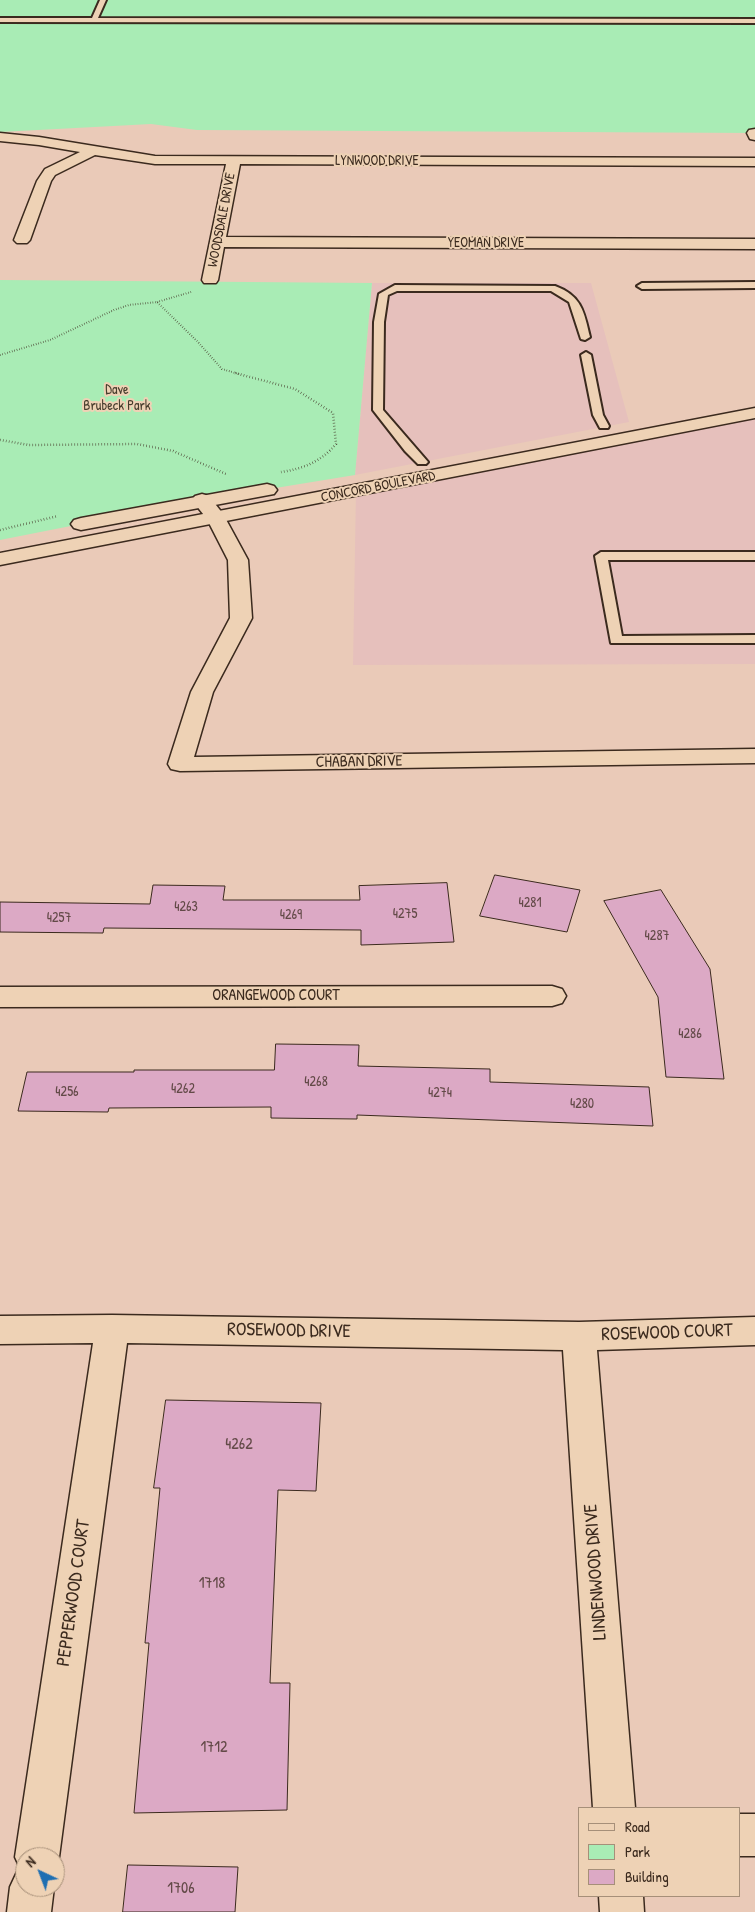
<!DOCTYPE html>
<html>
<head>
<meta charset="utf-8">
<style>
  body { margin:0 }
  #map { position:relative; width:755px; height:1912px; overflow:hidden; background:#eacab8; font-family:"Patrick Hand",sans-serif }
  canvas { display:block }
  .legend { position:absolute; left:578px; top:1807px; width:162px; height:90px; box-sizing:border-box; background:#eed2b5; border:1px solid #a68f79; margin:0; padding:6px 9px; list-style:none; font-size:15px; color:#3b2a1e }
  .legend li { display:flex; align-items:center; gap:10px; height:25px }
  .legend b { width:25px; border:1px solid #a68f79 }
  .north { position:absolute; left:15px; top:1847px; width:50px; height:50px; box-sizing:border-box; background:#eed2b5; border:1px solid #a68f79; border-radius:50%; rotate:317deg; font-size:14px; font-weight:700; line-height:20px; text-align:center; color:#3b2a1e }
  .north::after { content:''; display:block; margin:auto; width:18px; height:22px; background:#1f6fb2; clip-path:polygon(50% 0,100% 100%,50% 72%,0 100%) }
</style>
</head>
<body>
<div id="map">
<canvas width="755" height="1912"></canvas>
<ul class="legend">
<li><b style="height:6px;background:#eed2b5"></b>Road</li>
<li><b style="height:14px;background:#a9ecb5"></b>Park</li>
<li><b style="height:14px;background:#dca9c5"></b>Building</li>
</ul>
<div class="north">N</div>
</div>
<script>
const c = document.querySelector('canvas').getContext('2d');
c.lineJoin = 'round';
function fillPath(path, color) { c.fillStyle = color; c.fill(path, 'evenodd'); }
function trace(path, color, width, dash) { c.strokeStyle = color; c.lineWidth = width; c.lineCap = dash ? 'butt' : 'round'; c.setLineDash(dash || []); c.stroke(path); }
function label(font, color, halo, rows, align = 'center') {
  c.font = font + ' "Patrick Hand",sans-serif'; c.lineWidth = 4; c.setLineDash([]); c.textBaseline = 'middle'; c.strokeStyle = halo; c.fillStyle = color; for (const [text, x, y, turn = 0] of rows) {
    c.save(); c.translate(x, y); c.rotate((+turn || 0) * Math.PI / 180); c.textAlign = isNaN(turn) ? turn : align; if (halo) c.strokeText(text, 0, 0); c.fillText(text, 0, 0); c.restore();
  }
}
fillPath(new Path2D(`
  M372 283H591L629 422 355 475Z
  M755 413V664L353 665 356 490Z`), '#e6c0bc');
fillPath(new Path2D(`
  M0 0H755V133L197 130 151 124 0 132Z
  M0 280 372 283 355 475 202 500 0 540Z`), '#a9ecb5');
const building = new Path2D(`
  M495 875 580 890 567 932 480 916Z
  M447 883 454 942 361 945V930L104 928 103 933 0 932V902L150 904 153 885 225 886 223 900H360L359 886Z
  M661 890 710 969 724 1079 666 1077 658 997 604 901Z
  M276 1044 359 1045 358 1066 490 1069V1082L649 1087 653 1126 357 1115V1119L271 1118V1107L109 1108 108 1112 18 1111 27 1072H134V1070H274Z
  M166 1400 321 1403 316 1491 278 1490 270 1683H290L287 1810 134 1813 149 1643H145L160 1488H154Z
  M128 1865 238 1867 235 1912H123Z`);
fillPath(building, '#dca9c5');
trace(building, '#3b2a1e', 1);
const service = new Path2D(`
  M100 0H106L98 18 755 19V23L0 22V18H92Z
  M755 282V288L642 289 637 286 642 283Z
  M395 285 555 286C582 296 584 312 590 337L585 340 581 339 569 302 551 291H397L388 295 384 322 383 410 428 462 426 464H418L405 451 373 410 374 322 379 294Z
  M586 352 591 355 603 415 609 426 608 428H600L593 415 581 355Z
  M601 552H755V560H608L622 636 755 635V643H611L595 556Z`);
const minor = new Path2D(`
  M755 129V140L750 139 747 133 749 130Z
  M0 133 39 137 155 156 755 158V166L240 164 226 237 755 239V249L224 247 218 280 216 283H204L202 280 226 164H155L95 155 55 175 51 181 30 240 27 243H17L14 240 37 181 45 169 80 152 39 145 0 141Z
  M202 494 209 496 223 514 248 560 252 618 213 692 194 757 755 749V763L180 771 171 769 168 764 191 692 230 618 228 560 207 519 192 500 195 496Z
  M552 986 562 989 566 996 562 1003 552 1006 0 1007V987Z
  M112 1315 579 1322 755 1317V1345L597 1350 635 1808H593L563 1350 127 1343 59 1857 55 1866V1857H25V1887H54L51 1912H7L10 1887 17 1872 21 1870 15 1857 93 1343 0 1344V1316Z
  M739 1814H755V1856H739Z
  M599 1896H643L644 1912H600Z`);
const tertiary = new Path2D(`
  M755 408V418L0 565V553Z
  M267 484 274 486 277 490 274 494 81 530 74 528 71 524 74 520 81 518Z`);
trace(service, '#3b2a1e', 4);
trace(minor, '#3b2a1e', 3);
trace(tertiary, '#3b2a1e', 3);
trace(new Path2D(`
  M157 302 191 292
  M0 355 50 340 114 310 129 305 157 302 197 341 222 369 239 374`), '#3b2a1e', 2, [0.5, 2]);
trace(new Path2D(`
  M235 373 295 389 333 413 336 444C322 461 303 469 281 472
  M0 440 29 445 137 444 173 451 226 474
  M0 530 58 516`), '#3b2a1e', 2.5, [0.5, 2.5]);
fillPath(service, '#eed2b5');
fillPath(minor, '#eed2b5');
fillPath(tertiary, '#eed2b5');
label('14px', '#3b2a1e', '#eed2b5', [
  ["LYNWOOD DRIVE",377,161],
  ["WOODSDALE DRIVE",222,220,-79],
  ["YEOMAN DRIVE",486,243],
  ["CONCORD BOULEVARD",378,487,-11]
]);
label('14px', '#463d2d', '#eed2b5', [
  ["Dave",117,390],
  ["Brubeck Park",117,406]
]);
label('14px', '#634a48', null, [
  ["4281",530,903],
  ["4263",186,907],
  ["4275",405,914],
  ["4269",291,915],
  ["4257",59,918],
  ["4287",657,936],
  ["4286",690,1034],
  ["4268",316,1082],
  ["4262",183,1089],
  ["4256",67,1092],
  ["4274",440,1093],
  ["4280",582,1104]
]);
label('16px', '#3b2a1e', '#eed2b5', [
  ["CHABAN DRIVE",359,762,-1],
  ["ORANGEWOOD COURT",276,996]
]);
label('16px', '#634a48', null, [
  ["4262",239,1445],
  ["1718",212,1584],
  ["1712",214,1748],
  ["1706",181,1889]
]);
label('19px', '#3b2a1e', '#eed2b5', [
  ["ROSEWOOD DRIVE",289,1331,1],
  ["ROSEWOOD COURT",667,1333,-2],
  ["LINDENWOOD DRIVE",596,1572,-94],
  ["PEPPERWOOD COURT",74,1593,-82]
]);
</script>
</body>
</html>
